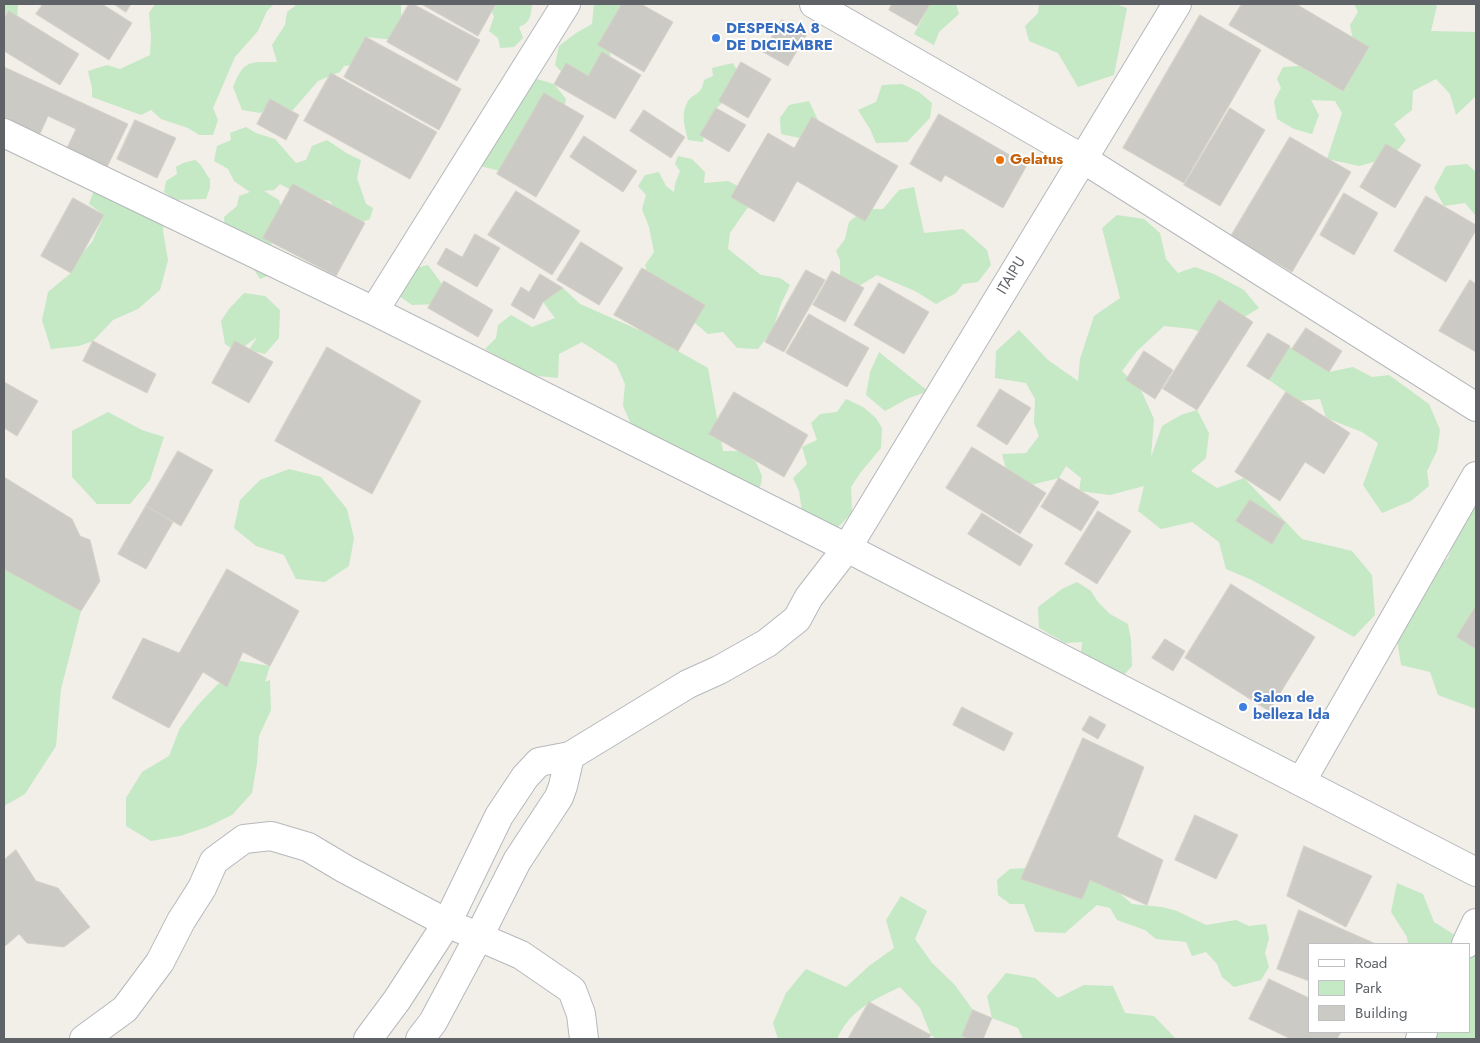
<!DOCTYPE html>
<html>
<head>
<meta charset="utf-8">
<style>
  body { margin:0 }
  #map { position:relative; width:1480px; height:1043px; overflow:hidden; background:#f1efe8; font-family:Jost,sans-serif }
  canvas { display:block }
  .frame { position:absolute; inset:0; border:5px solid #5f6368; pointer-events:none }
  .legend { position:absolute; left:1308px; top:943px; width:162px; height:90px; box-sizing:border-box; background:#fff; border:1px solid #bfc1c3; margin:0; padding:6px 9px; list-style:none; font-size:15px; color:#5f6368 }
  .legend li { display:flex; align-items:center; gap:10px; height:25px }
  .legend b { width:25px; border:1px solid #bfc1c3 }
</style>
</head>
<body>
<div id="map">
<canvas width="1480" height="1043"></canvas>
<div class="frame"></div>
<ul class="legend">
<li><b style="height:6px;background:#fff"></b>Road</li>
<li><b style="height:14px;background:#c5e8c5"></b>Park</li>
<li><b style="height:14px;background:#cccac5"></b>Building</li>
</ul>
</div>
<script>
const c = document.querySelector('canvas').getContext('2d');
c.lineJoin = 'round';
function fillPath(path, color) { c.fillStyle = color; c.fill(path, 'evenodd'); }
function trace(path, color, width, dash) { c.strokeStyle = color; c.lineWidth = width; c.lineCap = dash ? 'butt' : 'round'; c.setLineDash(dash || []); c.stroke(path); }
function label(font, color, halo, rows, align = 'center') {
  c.font = font + ' Jost,sans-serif'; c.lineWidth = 4; c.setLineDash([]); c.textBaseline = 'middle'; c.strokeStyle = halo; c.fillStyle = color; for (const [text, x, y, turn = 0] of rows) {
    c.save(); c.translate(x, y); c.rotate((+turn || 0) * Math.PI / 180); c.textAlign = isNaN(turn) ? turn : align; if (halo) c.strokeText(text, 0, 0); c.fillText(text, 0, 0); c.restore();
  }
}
fillPath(new Path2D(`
  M4 4H18L17 23 4 33Z
  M155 4H274L267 11 258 31 235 57 213 108 218 120 213 135H199L188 128 161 119 151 110 141 115 92 97V88L88 71 107 65 120 69 150 55 151 37 149 13Z
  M295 4H401V12L403 27 394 40 366 37 365 51 354 65 344 66 340 72 318 81 292 111 277 103 260 113 242 110 233 87C244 59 250 62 277 62L272 45 285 25 287 12 295 6Z
  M489 4H537L532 5C531 16 530 23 519 27L523 38 514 47 500 48 498 38 489 31 494 17Z
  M594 4H623L607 30 612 68 595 85 569 80 555 65 559 46 576 33 592 24Z
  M930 4H956L959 14 939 32 934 45 914 34Z
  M1039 4H1115L1127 8 1114 75 1078 87 1058 53 1029 41 1025 26 1038 13Z
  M1354 4H1434L1437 6 1431 31 1476 32V96L1456 115 1450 94 1436 79 1413 91 1412 110 1394 124 1406 140 1392 157 1359 166 1327 159 1342 113 1335 101 1311 100 1319 115 1312 134 1294 129 1277 119 1274 101 1281 88 1277 79 1283 67 1299 66 1330 84 1349 81 1355 49 1350 25 1358 12Z
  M733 63 737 70 729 98 716 108 705 126 703 142 688 140C685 127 680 114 688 101 696 91 701 96 704 80L713 76 712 68Z
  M537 79 554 84 566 99 563 119 504 172 480 166 526 87Z
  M902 84 919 92 932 103 930 118 907 142 876 143 870 129 858 110 876 102 882 85Z
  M809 101 818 120 809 140 781 134 780 118 789 105Z
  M246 127 256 133 275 139 296 163 306 160 312 146 327 140 348 154 361 160 357 178 366 204 373 208 370 219 357 224 339 216 330 201 304 197 280 184 274 190 264 191 279 200 283 216 273 238 271 246 273 274 260 279 249 262 226 249 224 217 237 206 239 196 250 192 234 181 228 169 214 161 217 146 231 140 230 133Z
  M678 156 692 159 705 172 704 183 728 181 744 189 748 207 730 233 728 249 761 275 780 278 790 285 781 304 773 329 758 349 737 348 723 332 708 334 650 285 645 265 654 252 649 227 642 209 646 195 638 186 645 175 659 172 666 186 674 192 675 184 680 171 675 164Z
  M195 160C203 165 204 172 210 179V188L206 199 175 200 164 192 166 181 177 174 176 167 183 163Z
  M1467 164 1476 172V216L1465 203 1444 206 1434 188 1446 166Z
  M99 176 166 203 163 231 168 260 160 290 138 309 113 320 93 341 79 346 51 349 42 320 48 292 71 273 72 265 92 242 104 215 89 204Z
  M914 187 924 233 963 229 987 250 991 265 978 282 963 284 956 293 936 304 915 291 877 275 854 289 840 275V260L836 251 845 239 849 222 865 209H883L899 190Z
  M1117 215 1144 219 1160 233 1166 259 1178 273 1195 267 1214 274 1244 290 1259 308 1222 331 1209 335 1192 329 1164 326 1137 351 1122 371 1141 390 1154 419 1151 457 1162 426 1181 415 1197 410 1209 433 1206 458 1191 471 1217 488 1244 478 1302 539 1352 551 1372 575 1375 615 1354 637 1252 580 1226 569 1219 542 1192 522 1161 529 1138 511 1144 486 1110 495 1079 491 1081 478 1066 466 1059 478 1019 488 1006 469 1002 454 1026 453 1039 436 1034 423 1035 399 1026 383 995 378 996 351 1019 330 1048 360 1078 381 1080 359 1094 316 1120 298 1102 228Z
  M428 265 445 288 438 304 412 305 399 296 416 268Z
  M563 288 580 304 646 333 708 368 723 451H740L756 462 762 476 761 484 750 509 645 455 623 406 625 384 616 364 582 342 559 354 558 378 528 375 485 349 496 338 498 325 511 315 532 327 555 318 543 302Z
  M244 293 265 296 280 310 279 338 265 354 249 350 257 337 237 352 225 344 221 321 229 309Z
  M1277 339 1329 372 1353 367 1372 377 1389 375 1429 404 1440 430 1437 451 1427 471 1429 486 1411 501 1382 513 1363 485 1378 443 1362 432 1326 418 1320 399 1299 401 1269 380Z
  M879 352 928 391 907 399 885 411 866 395 870 372Z
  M846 399 863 407 876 418 882 428 881 448 861 472 851 487 852 513 837 528 805 531 799 491 793 478 807 464 802 447 817 440 811 423 820 414 837 412Z
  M108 412 142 430 164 437 150 480 130 504H97L72 477V431Z
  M289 469 321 477 347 509 354 538 349 566 325 582 296 579 284 555 256 546 234 528 240 500 260 480Z
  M1476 485V709L1438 695 1430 672 1401 665 1397 640 1414 604 1431 585 1436 570 1448 558Z
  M4 565 34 578 81 611 61 689 56 746 25 794 4 806Z
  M1077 582 1091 591 1098 602 1110 614 1128 624 1131 640 1132 666 1113 687 1080 662 1082 642 1065 643 1039 628 1038 607 1062 589Z
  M240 661 270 666 265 682 270 680 271 710 259 736 257 763 252 793 232 815 207 827 180 836 151 841 126 826V798L142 772 169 756 180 728 198 705Z
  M1026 868 1109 884 1132 904 1162 907 1177 911 1206 925 1236 920 1249 926 1266 924 1269 938 1265 953 1269 967 1261 980 1234 987 1222 977 1217 964 1206 952 1192 956 1186 942 1156 939 1145 930 1117 920 1110 908 1097 905 1065 933 1035 932 1024 904H1010L998 895 997 880 1010 869Z
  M1397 883 1423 894 1434 922 1461 939 1476 946V1039H1429L1419 1032H1469V944H1408L1407 937 1391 912Z
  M901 896 927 911 915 939 932 963 954 984 973 1010 980 1039H936L931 1035 920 1008 900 987C873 1000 850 1010 837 1039H778L773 1023 786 993 806 969 846 987 869 966 894 948 886 920Z
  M1006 973 1035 978 1058 998 1084 985 1113 986 1125 1013 1154 1016 1176 1039H1023L1018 1028 992 1018 987 996Z`), '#c5e8c5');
const building = new Path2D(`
  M43 4H102L132 23 109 60 36 14Z
  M114 4H131L126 12Z
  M409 4H413L480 40 457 81 387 42Z
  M424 4H494L495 5 478 36 423 5Z
  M622 4H641L673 22 644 72 598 45Z
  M892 4H930L917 26 889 10Z
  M1242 4H1296L1369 47 1343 91 1229 25Z
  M9 11 79 54 60 85 4 51V19Z
  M1200 15 1261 50 1184 183 1123 148Z
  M782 20 807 34 788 66 763 52Z
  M366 37 461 89 439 130 344 77Z
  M602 52 641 75 615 119 554 84 566 63 588 76Z
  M741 62 771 79 748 118 719 101Z
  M4 67 128 124 107 167 67 148 76 129 48 116 39 136 4 120Z
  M331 73 437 132 410 179 304 121Z
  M544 93 584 116 536 197 497 174Z
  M270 99 299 115 286 140 257 124Z
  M716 108 746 125 729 152 700 135Z
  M1230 108 1265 130 1220 206 1184 185Z
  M644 110 685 137 671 158 630 131Z
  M939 114 1027 165 1003 208 945 175 941 182 910 164Z
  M812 117 898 166 865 221 797 181 774 222 731 197 768 133 794 148Z
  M135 120 176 138 157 178 117 159Z
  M584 136 637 171 623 192 570 157Z
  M1290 137 1351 172 1292 272 1231 236Z
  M1386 144 1421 165 1395 208 1360 187Z
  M293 184 365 223 336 276 263 238Z
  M516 191 580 231 552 275 488 235Z
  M1344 193 1378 213 1354 255 1320 235Z
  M1426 196 1476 225V230L1446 282 1394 251Z
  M73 198 104 215 71 273 41 256Z
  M475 234 500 248 477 287 437 264 446 248 462 257Z
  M581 242 623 268 599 305 557 280Z
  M642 268 705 305 678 351 614 315Z
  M806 270 825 280 784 352 765 342Z
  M832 271 864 288 845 322 813 305Z
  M540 274 563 288 543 302 534 319 511 305 521 287 529 292Z
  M1470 280 1476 284V352L1439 331Z
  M444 281 493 310 478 337 428 308Z
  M879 283 929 312 904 354 854 325Z
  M1219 300 1253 322 1197 410 1163 389Z
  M809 314 869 348 847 387 786 353Z
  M1306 328 1342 351 1329 372 1292 349Z
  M1268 333 1290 346 1269 380 1247 366Z
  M93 341 156 374 147 393 83 361Z
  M235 341 273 362 249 403 212 383Z
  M327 347 421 401 372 494 275 441Z
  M1144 351 1173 370 1155 399 1126 380Z
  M4 382 38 401 17 436 4 428Z
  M1000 389 1031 408 1007 445 977 426Z
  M734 392 808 435 784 477 709 434Z
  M1286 392 1350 433 1324 474 1305 462 1280 501 1235 472Z
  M972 447 1046 493 1020 534 946 488Z
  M178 451 213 470 181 526 146 506Z
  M4 477 72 519 80 536 90 540 100 581 81 611 4 569Z
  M1059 478 1099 502 1081 531 1041 507Z
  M1250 500 1285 522 1272 544 1236 521Z
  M146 506 173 522 146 569 118 554Z
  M1098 511 1131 531 1097 584 1065 564Z
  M982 513 1033 545 1020 566 968 534Z
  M227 569 299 611 270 666 243 652 227 687 203 672 169 728 112 698 143 638 179 653Z
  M1231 584 1315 637 1269 711 1185 658Z
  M1476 606V649L1457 637Z
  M1165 639 1185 651 1173 671 1152 658Z
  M962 707 1013 733 1004 751 953 725Z
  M1090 716 1106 725 1098 739 1082 730Z
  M1083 738 1144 767 1117 837 1163 860 1147 905 1090 880 1082 899 1021 879Z
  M1195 815 1238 835 1216 879 1175 860Z
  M1304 846 1372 876 1346 927 1287 896Z
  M16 850 36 881 58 888 90 927 64 947 27 943 19 934 4 947V860Z
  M1299 910 1376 944H1309V981L1277 969Z
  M1269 979 1309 998V1032H1341L1337 1039H1291L1249 1019Z
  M869 1002 931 1035 928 1039H848Z
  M973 1010 992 1018 983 1039H970L962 1036Z`);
fillPath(building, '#cccac5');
trace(building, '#d6d1c6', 1);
const minor = new Path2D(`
  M814 4 1083 159 1476 407
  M4 133 374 311 847 548 1476 872
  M374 311 566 4
  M1301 782 1476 476
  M1466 944 1476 923
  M84 1039 125 1009 160 962 181 921 202 888 214 861 244 839 271 836 308 847 345 869 447 923 521 955 572 990 581 1014 584 1039
  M368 1039 397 1000 447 923 499 816 525 777 539 762 570 756 688 684 719 670 767 643 797 619 809 597 847 548 1177 4
  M420 1039 433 1022 479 936 517 861 559 797 563 786 570 756
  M1420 1039 1423 1032`);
trace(minor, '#b5b8bc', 30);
trace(minor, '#fff', 28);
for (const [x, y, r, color] of [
  [716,38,5,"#3f7fe0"],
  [1000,160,5,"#e8710a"],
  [1243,707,5,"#3f7fe0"]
]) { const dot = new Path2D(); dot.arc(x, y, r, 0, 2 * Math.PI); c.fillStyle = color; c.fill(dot); trace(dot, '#fff', 2); }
label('bold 15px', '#366cbe', '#fff', [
  ["DESPENSA 8",726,29],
  ["DE DICIEMBRE",726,46],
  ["Salon de",1253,698],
  ["belleza Ida",1253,715]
], 'left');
label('bold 15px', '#c56008', '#fff', [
  ["Gelatus",1010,160]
], 'left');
label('15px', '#5f6368', '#fff', [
  ["ITAIPU",1012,276,-59]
]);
</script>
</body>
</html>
